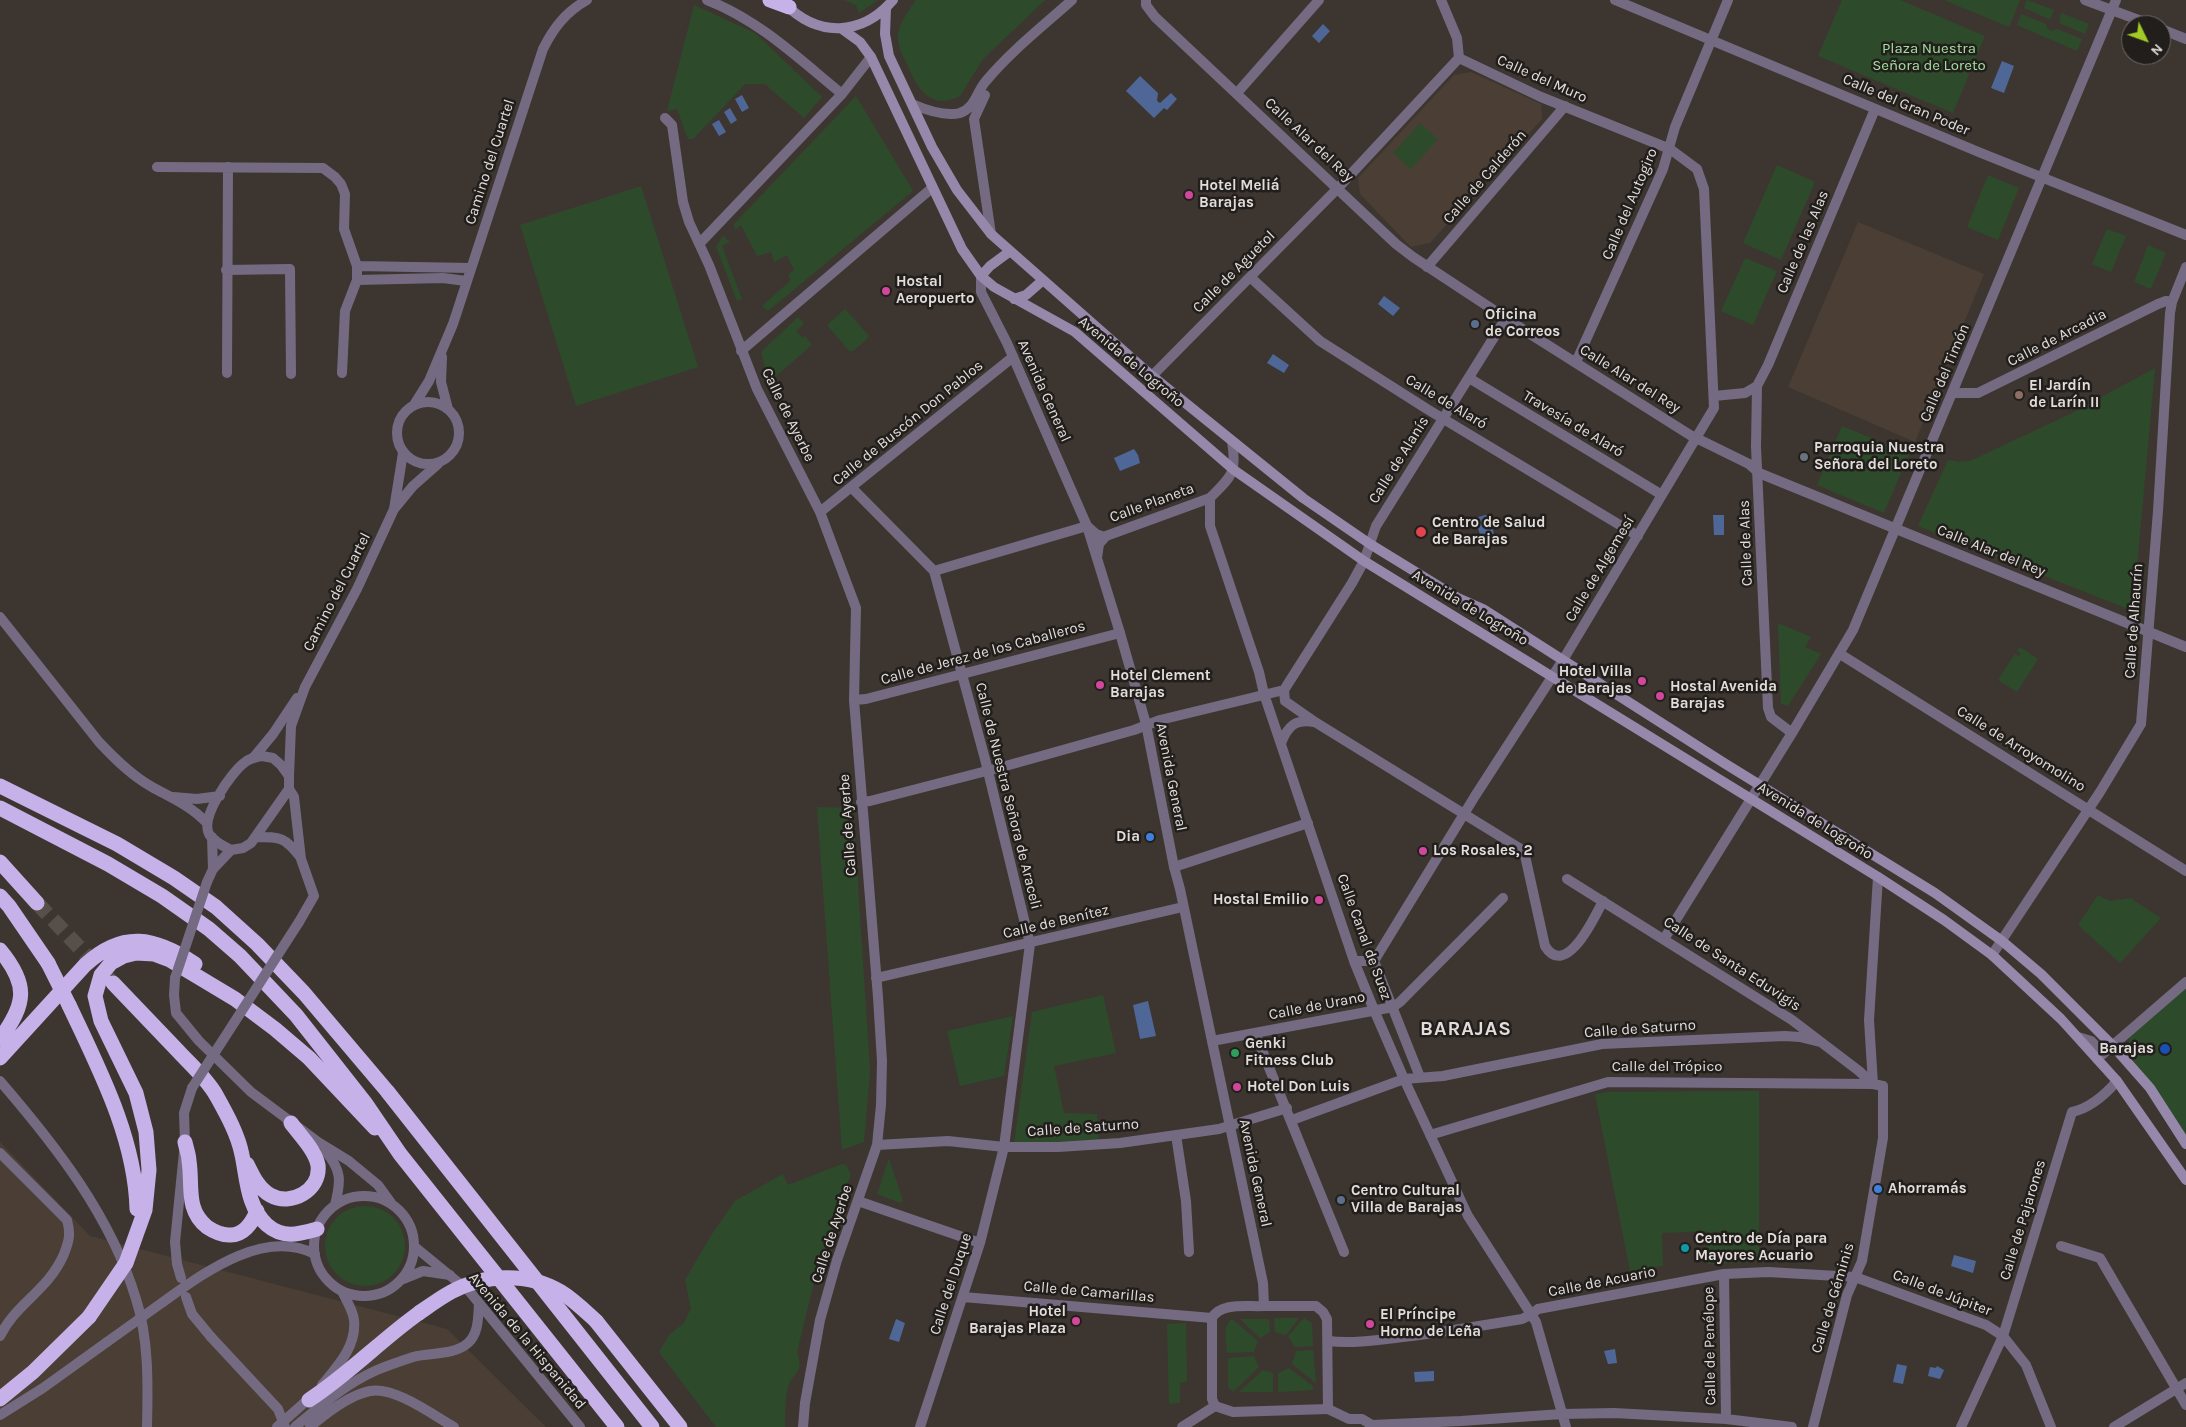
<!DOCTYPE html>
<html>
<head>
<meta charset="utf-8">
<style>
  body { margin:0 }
  #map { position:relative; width:2186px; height:1427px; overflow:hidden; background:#3d3630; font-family:Karla,sans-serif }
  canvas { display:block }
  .north { position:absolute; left:2121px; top:15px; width:50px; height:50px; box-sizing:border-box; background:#211e1b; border:1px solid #6e6a67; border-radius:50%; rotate:132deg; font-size:14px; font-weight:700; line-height:20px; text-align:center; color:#e2ddda }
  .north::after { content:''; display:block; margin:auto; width:18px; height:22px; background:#a3c926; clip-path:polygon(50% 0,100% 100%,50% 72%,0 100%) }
</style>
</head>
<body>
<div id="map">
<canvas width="2186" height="1427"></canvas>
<div class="north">N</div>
</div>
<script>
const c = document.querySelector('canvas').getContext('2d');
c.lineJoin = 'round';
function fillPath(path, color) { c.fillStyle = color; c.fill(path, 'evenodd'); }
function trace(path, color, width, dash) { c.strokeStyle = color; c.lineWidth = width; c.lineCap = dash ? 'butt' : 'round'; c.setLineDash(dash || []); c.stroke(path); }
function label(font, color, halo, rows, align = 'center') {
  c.font = font + ' Karla,sans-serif'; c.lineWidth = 5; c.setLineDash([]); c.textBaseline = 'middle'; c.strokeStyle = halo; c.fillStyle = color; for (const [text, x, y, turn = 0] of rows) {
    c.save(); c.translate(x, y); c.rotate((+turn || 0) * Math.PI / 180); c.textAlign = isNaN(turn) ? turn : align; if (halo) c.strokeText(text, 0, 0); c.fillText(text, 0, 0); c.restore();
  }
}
fillPath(new Path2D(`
  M1471 72 1541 104 1542 119 1430 243 1411 247 1360 194 1358 178 1454 75Z
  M1858 222 1984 274 1915 442 1788 387Z
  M0 1142 90 1236 447 1329 546 1427H0Z`), '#4b3e34');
fillPath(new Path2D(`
  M844 0H878L859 13 856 5Z
  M916 0H1045L983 59 960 96C930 111 917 88 907 64 902 54 897 45 898 34 900 22 909 10 916 0Z
  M1842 0H1900L1985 36 1953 113 1818 56Z
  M1944 0H2020L2009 27Z
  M2027 0 2054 10 2051 18 2049 19 2024 8Z
  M694 5 755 33 822 97 804 118 765 84H745L693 139H688L677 109 667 111Z
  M2061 13 2089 24 2085 34 2059 23Z
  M2021 14 2046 24 2047 28 2052 31 2057 29 2082 39 2077 51 2017 25Z
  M856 96 913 191 768 311 762 306 791 280 788 275 794 270 787 255 774 262 771 252 757 256 741 225 735 230 734 224Z
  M1420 123 1438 139 1411 169 1393 153Z
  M1777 165 1815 182 1781 260 1743 243Z
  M1988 175 2019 188 1998 240 1967 227Z
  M641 186 698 367 576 406 520 225Z
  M2107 229 2126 236 2111 272 2092 264Z
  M723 236 730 242 722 246 742 299 737 301 716 246Z
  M2148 245 2166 253 2151 289 2134 282Z
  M1745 258 1777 271 1753 325 1721 311Z
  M845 309 868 335 867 339 853 351H849L827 325Z
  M798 317 804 324 796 331 803 338 805 336 812 345 769 382 761 352Z
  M2155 368 2133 611 1918 526 1948 460 1959 462 1970 461 2070 414Z
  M1842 426 1909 454 1884 513 1817 485Z
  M1778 623 1811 637 1805 647 1821 654 1788 706 1781 704Z
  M2020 647 2038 659 2017 692 1998 680 2015 654 2019 656 2021 653 2017 651Z
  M817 807 853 808 870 1071 864 1142 842 1150Z
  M2098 895 2110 901 2130 898 2161 918 2120 963 2078 925Z
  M2186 982V1144L2124 1059 2132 1029Z
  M1103 995 1116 1053 1054 1066 1064 1113 1097 1114 1099 1140 1014 1144 1032 1012Z
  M1013 1016 1004 1076 960 1086 947 1031Z
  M1759 1091V1262L1708 1264 1706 1231 1662 1233 1663 1266 1630 1271 1595 1094 1609 1092Z
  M889 1158 903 1201 901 1203 877 1194Z
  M842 1164 846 1165 851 1174 818 1266 797 1352C805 1373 792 1373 788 1387 785 1399 785 1415 785 1427H716L659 1352 669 1335 684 1323 691 1308 685 1280 712 1234 735 1201 783 1174 788 1185Z
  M325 1246a40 40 0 1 1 80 0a40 40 0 1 1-80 0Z
  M1274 1318H1299L1286 1335 1275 1332Z
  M1304 1318 1312 1323 1313 1346 1295 1347 1288 1336Z
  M1232 1319 1258 1341 1254 1352 1227 1353C1227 1343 1222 1325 1232 1319Z
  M1240 1319H1269L1270 1332 1260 1338Z
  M1186 1323 1187 1382 1180 1383V1403L1169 1404 1167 1324Z
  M1313 1350 1316 1383 1292 1364 1296 1351Z
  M1254 1356 1259 1367 1233 1392 1228 1387V1358Z
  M1289 1368 1314 1387 1312 1390 1278 1392V1373Z
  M1263 1370 1273 1373V1392H1239Z`), '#2d4b2b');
fillPath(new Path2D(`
  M1323 24 1330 31 1319 43 1312 36Z
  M2002 61 2014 66 2004 93 1991 88Z
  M1140 76 1158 93 1157 101 1160 103 1171 93 1177 99 1167 110 1164 108 1154 118 1126 91Z
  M742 95 749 108 742 112 735 99Z
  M730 108 737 120 731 124 724 112Z
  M719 120 726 132 719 136 712 124Z
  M1384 296 1400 308 1393 316 1378 304Z
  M1273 354 1289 365 1284 373 1267 363Z
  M1134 449 1138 455 1140 463 1120 471 1114 458Z
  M1489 514 1495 538 1482 541 1475 518Z
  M1713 515H1724V535H1714Z
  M1148 1001 1156 1036 1140 1039 1133 1005Z
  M1954 1255 1976 1261 1973 1273 1951 1266Z
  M896 1319 905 1323 899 1342 889 1339Z
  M1615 1349 1617 1363 1608 1364 1604 1351Z
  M1897 1364 1907 1366 1903 1384 1893 1382Z
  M1937 1366 1944 1370 1940 1379 1928 1376 1930 1367 1936 1368Z
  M1434 1371V1381L1415 1382 1414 1372Z`), '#4f6796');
trace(new Path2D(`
  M37 903 112 982`), '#564f4a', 15, [15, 8]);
trace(new Path2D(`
  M707 0C759 20 799 59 842 94
  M1146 0V5L1155 17 1396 244 1413 257 1527 332 1690 435 1749 464 1759 473 2186 647
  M1441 0 1457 38 1459 58
  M1615 0 1981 153 2186 235
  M2085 0 2152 25
  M2161 29 2186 39
  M1237 93 1319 0
  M985 95 974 119 975 126 991 234
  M912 104C926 110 945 117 960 113 976 107 976 92 986 81 1011 51 1043 26 1072 0
  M665 118 672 125 683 202 689 222 709 265 757 389 820 512 856 608 854 700 878 997 882 1061 881 1105 877 1145 837 1260 820 1320 805 1403 803 1427
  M157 167 323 168 335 177 341 184 345 194 344 229 357 266V280L345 311 342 373
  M700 243 842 94 871 57
  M357 266 470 268
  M1427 267 1565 106
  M226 270 290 269 291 374
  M1250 277 1320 341 1427 409 1638 536
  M357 280 443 278 466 281
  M741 351 932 188
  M442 357 441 382 448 409
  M1576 362 1663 169 1675 127 1728 0
  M227 373 228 167
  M1152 376 1338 188 1459 58
  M1469 378 1662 495
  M1952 393H1978L2158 304 2166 301 2172 302
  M1714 396 1745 393 1757 386
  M397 433a31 31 0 1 1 62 0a31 31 0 1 1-62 0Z
  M414 405 429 381 453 324 543 49C554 27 566 12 587 0
  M1232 441C1237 473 1232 476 1210 498V526L1259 672 1264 694 1354 961 1374 1010 1404 1079 1468 1216 1536 1322 1566 1427
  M852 488 934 571 985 759 1030 944 1004 1147 980 1243 920 1427
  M394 509 413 486 438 464
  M820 512 1013 357
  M1097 558 1099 544 1106 536 1210 498
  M934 571 1087 526 1096 534 1104 537
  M1840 654 2186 871
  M1284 690 1285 701 1315 722 1524 851 1545 946C1566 980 1595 916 1603 901
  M854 700 866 699 1120 633
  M1792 733 1771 717 1768 708 1756 447 1757 386 1768 365 1875 109
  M1281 743C1288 726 1295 719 1314 722
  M254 757 273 734 297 698
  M289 776 291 726 305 687 357 589 394 509 403 453
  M861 802 870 801 1002 767 1134 730 1160 720 1284 690 1352 583 1364 561 1376 526 1506 318
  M1174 867 1308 823
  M1567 879 1792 1020 1859 1071 1873 1084
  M1664 939 1792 733 1853 630 2116 0
  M1992 955 2100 792 2141 724 2158 511 2170 313 2172 302 2186 267
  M1354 961H1374L1475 796 1563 660 1714 408 1704 189 1697 169 1670 149 1541 97 1459 58
  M1374 961 1420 1077
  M876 978 1183 907
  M1255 1033 1344 1252
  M2078 1037 2091 1041 2103 1054
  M1212 1041 1393 1007 1400 1002 1503 898
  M2097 1059 2186 982
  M1873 1084 1869 1020 1878 877
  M1292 1120 1404 1079 1443 1076 1602 1044 1785 1036 1800 1037 1820 1042
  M1176 1135 1186 1201 1189 1252
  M1430 1135 1608 1082 1873 1084 1883 1086V1138L1862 1261 1847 1295 1813 1427
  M877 1145 948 1141 1004 1147H1058L1120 1143 1219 1129 1287 1108
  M858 1201 980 1243
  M2061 1246 2100 1258 2186 1405
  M1724 1274 1726 1419
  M963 1297 1212 1318
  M1328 1341C1356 1344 1384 1339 1412 1336 1449 1331 1486 1325 1522 1319L1530 1315
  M1328 1409 1349 1419H1362L1372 1425 1461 1421 1562 1414 1614 1413 1726 1419 1792 1427
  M1182 1427 1215 1406
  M1961 1427 2003 1336 2072 1112C2090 1108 2105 1095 2117 1081
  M2114 1427 2186 1383`), '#746b82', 10);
trace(new Path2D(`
  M981 276V292L1007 343 1087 526 1120 633 1146 724 1174 867 1180 889 1263 1283 1264 1306
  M0 617 99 742C115 759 132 776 152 787 172 798 191 806 207 823
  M262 756 273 758 281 765 289 776V789L251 843 243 848 231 850C223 846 214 842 209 834 200 817 231 773 244 763 250 758 255 757 262 756Z
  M289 789 294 797 301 859 314 896 299 922
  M173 797 197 799 220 796
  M256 837C281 837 285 837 301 858
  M213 869 231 850
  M207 882 213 869 212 837
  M175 978 174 995 176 1013 199 1041 251 1092 318 1142 349 1161 378 1185 391 1203
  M0 1081C56 1146 111 1216 136 1299 149 1339 148 1385 147 1427
  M325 1151C342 1170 341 1181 335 1205
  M0 1153 67 1220C71 1234 69 1241 64 1254 48 1291 16 1303 0 1336
  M314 1246a50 50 0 1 1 100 0a50 50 0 1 1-100 0Z
  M415 1247 470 1292 580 1427
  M181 1278 177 1264 175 1242 185 1142 184 1113 192 1088
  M403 1279 423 1271 450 1275
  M186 1297 192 1314 211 1337
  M163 1302C204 1273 263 1228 315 1254
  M1264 1306H1316L1323 1312 1327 1319 1328 1409 1233 1412 1215 1406 1212 1399V1318C1221 1302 1247 1307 1264 1306Z
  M1530 1315 1538 1309 1724 1274 1768 1272 1855 1277 1986 1325 2003 1336 2026 1365 2051 1427
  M322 1385C337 1367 357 1346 354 1320 353 1310 346 1300 342 1291
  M0 1415 43 1388 107 1342
  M277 1427 312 1396
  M295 1427C320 1406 347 1383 377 1370 389 1365 401 1361 413 1357 431 1352 453 1356 468 1343 479 1333 478 1317 479 1303
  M310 1427C325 1414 350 1395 370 1391 394 1386 433 1415 454 1427`), '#746b82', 10);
trace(new Path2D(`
  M784 3C818 38 862 36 893 0
  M886 8 885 34 889 56 932 147 957 190 991 234 1152 376 1303 498 1370 544 1458 598 1483 609 1724 763 1935 893 2002 941 2041 974 2113 1046 2150 1088 2186 1144
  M842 29 860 42 871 57 962 249 981 276 994 287 1075 332 1234 470 1364 561 1878 877 1944 920 1992 955 2061 1019 2117 1081 2186 1180
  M981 276 990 266 1009 252
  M1014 299 1026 295 1042 281`), '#9588ab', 10);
trace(new Path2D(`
  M770 0 789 7
  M0 786 117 844 174 878 216 907 257 944 304 993 387 1091 652 1427
  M0 808 108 864 162 896 209 929 240 956 296 1015 366 1104 400 1154 617 1427
  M0 862 37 903
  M0 896 9 906 48 963
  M0 950C29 985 26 1004 0 1039
  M113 983C135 1006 157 1029 179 1052 192 1066 207 1079 216 1095 226 1113 238 1134 242 1155 247 1178 247 1207 267 1225 283 1239 299 1234 317 1229
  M69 1005C99 1069 135 1137 137 1209
  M0 1058 85 965C123 930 155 937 195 964
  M185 1142C186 1148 189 1155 189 1161 193 1186 185 1209 207 1227 213 1231 221 1235 229 1235 243 1236 252 1223 257 1211
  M247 1164C253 1176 258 1188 270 1195 291 1207 321 1190 318 1165 315 1150 300 1135 291 1123
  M126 1263 145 1210 149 1170 146 1132 136 1093 101 1021 95 996 101 975 111 963 124 956 136 953 154 954 170 960 235 999 275 1029 309 1058 375 1128
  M596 1321 680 1427
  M0 1399 33 1372 89 1317
  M309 1400C349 1374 381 1340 419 1313`), '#c6b1e8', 15);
trace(new Path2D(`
  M175 978 207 882
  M192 1088 299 922
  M211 1337 278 1409 285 1427
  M107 1342 163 1302`), '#746b82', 10);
trace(new Path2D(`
  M48 963 69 1005
  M419 1313C429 1306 440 1298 451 1292 484 1274 528 1272 561 1292 574 1300 585 1311 596 1321
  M89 1317 126 1263`), '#c6b1e8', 15);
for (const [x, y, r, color] of [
  [1189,195,5,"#d1479c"],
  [886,291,5,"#d1479c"],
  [1475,324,5,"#5c6f8a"],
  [2019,395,5,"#8d6e63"],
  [1804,457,5,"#6b7280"],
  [1421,532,6,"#e0444e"],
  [1642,681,5,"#d1479c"],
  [1100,685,5,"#d1479c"],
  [1660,696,5,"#d1479c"],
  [1150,837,5,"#3f7fe0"],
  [1423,851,5,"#d1479c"],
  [1319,900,5,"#d1479c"],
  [2165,1049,6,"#1a4fb4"],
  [1235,1053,5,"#2e9e5b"],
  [1237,1087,5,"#d1479c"],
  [1878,1189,5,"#3f7fe0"],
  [1341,1200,5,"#5c6f8a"],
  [1685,1248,5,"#0f9aa8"],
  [1076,1321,5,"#d1479c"],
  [1370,1324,5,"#d1479c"]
]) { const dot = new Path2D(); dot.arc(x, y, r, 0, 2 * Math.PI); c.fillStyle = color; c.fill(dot); trace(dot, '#211e1b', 2); }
label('15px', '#a2e09e', '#211e1b', [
  ["Plaza Nuestra",1929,49],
  ["Señora de Loreto",1929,66]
]);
label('15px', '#e2ddda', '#211e1b', [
  ["Calle del Muro",1542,79,24],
  ["Calle del Gran Poder",1906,105,23],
  ["Calle Alar del Rey",1309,140,43],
  ["Camino del Cuartel",490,162,-72],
  ["Calle de Calderón",1485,177,-49],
  ["Calle del Autogiro",1630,204,-67],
  ["Calle de las Alas",1803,242,-67],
  ["Calle de Aguetol",1234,272,-45],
  ["Calle de Arcadia",2057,338,-27],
  ["Avenida de Logroño",1131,362,40],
  ["Calle del Timón",1945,373,-67],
  ["Calle Alar del Rey",1630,379,32],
  ["Avenida General",1044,391,66],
  ["Calle de Alaró",1446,402,31],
  ["Calle de Ayerbe",788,415,64],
  ["Calle de Buscón Don Pablos",908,423,-39],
  ["Travesía de Alaró",1573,424,31],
  ["Calle de Alanís",1399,460,-58],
  ["Calle Planeta",1152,503,-20],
  ["Calle de Alas",1746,543,-92],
  ["Calle Alar del Rey",1991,551,22],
  ["Calle de Algemesí",1600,569,-59],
  ["Camino del Cuartel",337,592,-63],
  ["Avenida de Logroño",1470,608,31],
  ["Calle de Alhaurín",2134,621,-86],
  ["Calle de Jerez de los Caballeros",983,653,-15],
  ["Calle de Arroyomolino",2021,749,32],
  ["Avenida General",1171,777,79],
  ["Calle de Nuestra Señora de Araceli",1008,796,76],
  ["Avenida de Logroño",1815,821,32],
  ["Calle de Ayerbe",848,825,-94],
  ["Calle de Benítez",1056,922,-13],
  ["Calle Canal de Suez",1364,937,70],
  ["Calle de Santa Eduvigis",1732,964,33],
  ["Calle de Urano",1317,1006,-11],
  ["Calle de Saturno",1640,1029,-4],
  ["Calle del Trópico",1667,1067],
  ["Calle de Saturno",1083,1128,-4],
  ["Avenida General",1255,1173,78],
  ["Calle de Pajarones",2023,1220,-73],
  ["Calle de Ayerbe",832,1234,-72],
  ["Calle de Acuario",1602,1282,-11],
  ["Calle del Duque",951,1284,-72],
  ["Calle de Camarillas",1089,1292,5],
  ["Calle de Júpiter",1942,1293,21],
  ["Calle de Géminis",1833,1298,-73],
  ["Avenida de la Hispanidad",527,1341,50],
  ["Calle de Penélope",1710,1346,-91]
]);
label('bold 15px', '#e2ddda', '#211e1b', [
  ["Hotel Meliá",1199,186],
  ["Barajas",1199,203],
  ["Hostal",896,282],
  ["Aeropuerto",896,299],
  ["Oficina",1485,315],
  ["de Correos",1485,332],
  ["El Jardín",2029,386],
  ["de Larín II",2029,403],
  ["Parroquia Nuestra",1814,448],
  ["Señora del Loreto",1814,465],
  ["Centro de Salud",1432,523],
  ["de Barajas",1432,540],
  ["Hotel Villa",1632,672,"right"],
  ["de Barajas",1632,689,"right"],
  ["Hotel Clement",1110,676],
  ["Barajas",1110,693],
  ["Hostal Avenida",1670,687],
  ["Barajas",1670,704],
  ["Dia",1140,837,"right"],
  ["Los Rosales, 2",1433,851],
  ["Hostal Emilio",1309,900,"right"],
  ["Genki",1245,1044],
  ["Fitness Club",1245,1061],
  ["Barajas",2154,1049,"right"],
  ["Hotel Don Luis",1247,1087],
  ["Ahorramás",1888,1189],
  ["Centro Cultural",1351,1191],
  ["Villa de Barajas",1351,1208],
  ["Centro de Día para",1695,1239],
  ["Mayores Acuario",1695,1256],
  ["Hotel",1066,1312,"right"],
  ["Barajas Plaza",1066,1329,"right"],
  ["El Príncipe",1380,1315],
  ["Horno de Leña",1380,1332]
], 'left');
c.letterSpacing = '1px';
label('bold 20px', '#e2ddda', '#211e1b', [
  ["BARAJAS",1466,1029]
]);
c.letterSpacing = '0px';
</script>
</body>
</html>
